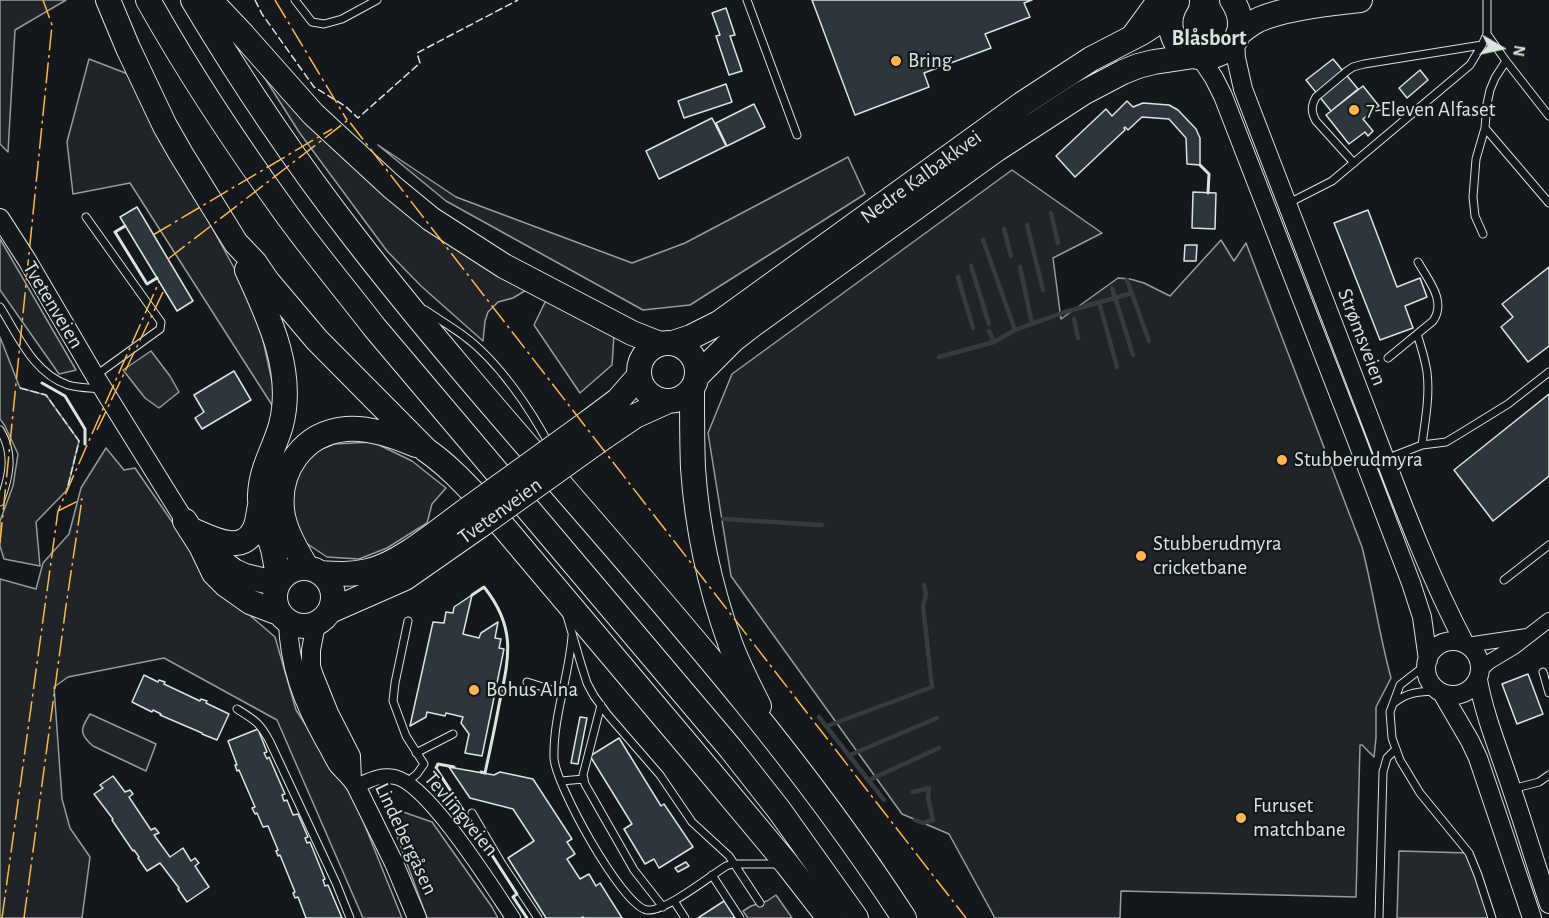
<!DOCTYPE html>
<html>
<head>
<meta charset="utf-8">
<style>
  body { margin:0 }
  #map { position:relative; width:1549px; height:918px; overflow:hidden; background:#14181c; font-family:"Alegreya Sans",sans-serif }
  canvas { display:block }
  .north { position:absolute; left:1471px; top:18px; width:60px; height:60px; -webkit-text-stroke:4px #14181c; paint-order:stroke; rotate:99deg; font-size:16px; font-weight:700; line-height:24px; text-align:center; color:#d8e6dc }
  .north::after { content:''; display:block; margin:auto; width:21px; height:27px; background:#d8e6dc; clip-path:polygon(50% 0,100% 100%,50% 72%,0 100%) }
</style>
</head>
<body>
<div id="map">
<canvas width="1549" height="918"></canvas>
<div class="north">N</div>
</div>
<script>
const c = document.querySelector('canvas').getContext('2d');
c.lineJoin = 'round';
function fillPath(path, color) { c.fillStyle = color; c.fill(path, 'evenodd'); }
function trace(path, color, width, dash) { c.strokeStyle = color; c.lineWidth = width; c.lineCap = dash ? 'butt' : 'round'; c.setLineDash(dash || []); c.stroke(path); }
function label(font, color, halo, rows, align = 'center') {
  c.font = font + ' "Alegreya Sans",sans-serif'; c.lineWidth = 4.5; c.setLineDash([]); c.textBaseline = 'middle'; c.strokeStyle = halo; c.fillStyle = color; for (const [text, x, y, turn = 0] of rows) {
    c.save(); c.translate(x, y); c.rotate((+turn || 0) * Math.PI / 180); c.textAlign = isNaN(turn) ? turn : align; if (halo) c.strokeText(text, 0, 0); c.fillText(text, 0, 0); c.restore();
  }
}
const green = new Path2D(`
  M0 0H66L15 30 8 152 0 144Z
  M252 58 533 286 513 298 498 302 488 312 485 321 483 341 421 286 387 251 299 132Z
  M89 59 128 74 256 308 275 395 272 405 130 183 73 194 67 142Z
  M378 145 456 197 632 263 685 243 848 157 865 194 690 305 643 310 446 201Z
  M1012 170 1102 233 1053 258 1061 319 1118 278 1130 279 1144 283 1170 296 1221 240 1234 261 1246 243 1362 547C1373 590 1379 634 1391 678L1376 707V738L1374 757 1362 745H1360L1356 897 1121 891 1120 918H995L949 834 902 814 731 576 708 433 732 374Z
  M0 239 76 370 59 374 0 290Z
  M547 298 614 335 612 365 580 393 534 325Z
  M0 337 20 388 46 395 79 441 67 490 36 522 40 566 4 559 0 546V521L13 486 18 454 5 426 0 419Z
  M373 442 412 461 446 488 432 504 427 523 387 548 359 559 327 557 306 543 294 519 293 491 295 476 310 454 334 444Z
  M106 448 124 470 135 468 217 587 275 637 296 710 355 801 402 918H363L277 720 164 658 68 677 54 687 62 799 70 828 90 857 82 918H0V579L36 589 43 563 69 534 81 488Z
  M90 714 156 744 146 771 93 746C78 733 81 728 90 714Z
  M386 806 432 822 492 907 498 918H427Z`);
fillPath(green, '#202428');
trace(green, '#939e99', 1.5);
const parking = new Path2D(`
  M151 351 170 376 179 392 159 408 145 398 123 370Z
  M1399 851 1469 853 1492 918H1397Z
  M776 895 792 918H748L743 911 751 906 767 901Z`);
fillPath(parking, '#24282b');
trace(parking, '#939e99', 1.5);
trace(new Path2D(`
  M1051 213 1058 243
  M1027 225 1043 290
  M1004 229 1011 256
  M983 240 1015 330
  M971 266 989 324
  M1020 267 1032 324
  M958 277 973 328
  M1127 280 1149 341
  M1112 288 1133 355
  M1099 302 1117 367
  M1074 319 1078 338
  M989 331 994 342
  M939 357 994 342 1015 330 1065 312 1132 293
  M723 519 822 525
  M819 717 884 800
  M827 726 932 687 923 606 926 594 924 585
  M850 755 937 718
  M869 780 939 748
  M913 792 929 788 928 798 933 820 923 823 915 820`), '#363b3e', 4.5);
const building = new Path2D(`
  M812 0H1032L1024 3 1030 17 985 34 991 48 924 73 929 87 855 115Z
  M726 8 735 35 730 36 742 71 729 75 716 36 720 35 712 13Z
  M1333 59 1358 89 1331 111 1306 80Z
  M1420 70 1428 80 1407 98 1399 88Z
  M726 84 732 102 684 118 678 101Z
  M1363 86 1379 106 1363 119 1373 131 1368 136 1365 132 1349 144 1326 115Z
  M1127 101 1133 107 1143 103 1169 105 1178 110 1196 129 1200 138V165L1187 164 1186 138 1169 119 1142 117 1128 130 1125 127 1124 128 1125 130 1075 177 1056 156 1106 109 1112 116Z
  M754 104 765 127 727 146 716 123Z
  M712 118 726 146 659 179 646 151Z
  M1193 192 1216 193 1215 229 1192 228Z
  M137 207 193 301 177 311 120 217Z
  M1368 210 1397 287 1420 278 1427 297 1405 306 1413 328 1380 340 1334 223Z
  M1185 245H1197L1196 261H1184Z
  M1549 267V346L1528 362 1501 327 1513 317 1502 304Z
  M234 371 251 400 202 429 195 418 204 412 194 395Z
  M1549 394V476L1493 521 1454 470Z
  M472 595 463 634 479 638 481 633 498 622 495 638 501 639 499 648 504 649 482 756 465 753 469 734 461 723 463 717 446 713 445 716 427 712 426 717 410 726 433 622 444 623 446 612 453 613 454 607Z
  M1528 674 1543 714 1517 724 1502 684Z
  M144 675 158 682 159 680 165 682 164 684 200 701 201 699 207 701 206 703 229 714 217 740 202 734V733L160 715 161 714 153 710 152 712 132 702Z
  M580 717 587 718 578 764 571 763Z
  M258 729 267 752 264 753 267 759 269 757 285 794 282 795 284 801 287 800 293 815 298 814 308 837 305 838 307 843 310 842 325 879 323 880 325 886 328 885 342 918H306L298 897 295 898 293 893 295 892 280 855 278 856 276 851 278 850 268 826 263 827 257 813 255 814 252 808 255 807 239 770 237 771 235 765H237L228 741Z
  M619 738 661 806 664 804 693 847 659 868 654 859 645 864 624 829 632 824 590 756Z
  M449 767 494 775 500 772 533 779 572 839 567 842 575 854 567 859 580 879 589 874 596 886 600 883 622 918H584L583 917 581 918H546L508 858 534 841 513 809 470 798Z
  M113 776 125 792 130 790 133 794 129 797 151 830 155 828 159 833 154 835 170 857 183 848 191 861 195 858 199 863 195 866 209 887 187 902 178 889 179 888 160 863 147 871 138 858 139 857 134 850 133 851 112 820 113 819 94 794 103 788 100 785Z
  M686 862 689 866 678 872 675 868Z
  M724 901 735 918H698Z`);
fillPath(building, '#2c363c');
trace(building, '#d8e6dc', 1.5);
const lane = new Path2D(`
  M295 0 312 22 324 24 342 19 377 0
  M747 0 797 135
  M1487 34 1506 61 1549 116
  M1485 128 1549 203
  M1354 163 1316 121C1311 112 1311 106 1316 97L1347 71 1353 67 1364 64 1482 45
  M1287 204 1332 181 1470 65 1482 45 1487 34V0
  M86 217 161 322 160 329 95 376
  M1483 234 1475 216 1473 197 1476 159 1485 128 1487 104 1490 90 1495 78 1506 61
  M0 307C18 335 33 373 68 385 78 388 90 388 101 389
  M425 310C438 319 452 327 464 336 498 361 530 408 550 446
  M1417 334C1421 346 1425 359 1427 372 1430 396 1425 421 1422 445
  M1388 358 1433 321C1447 301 1428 280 1418 262
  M0 430C15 454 9 478 0 502
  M1386 459 1422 445 1446 442 1461 433 1508 404 1549 372
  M1504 580 1549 545
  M567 616 581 664 587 683 594 696 608 715 660 775 692 822 729 856 760 903
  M572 636C569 677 553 716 554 758 555 784 622 906 647 910 665 912 709 877 726 866L733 864H780
  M1427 664 1400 685 1390 712 1392 738 1400 760 1420 793 1469 853 1478 875 1492 918
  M1543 672 1549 693
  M527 682 562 693
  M1394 703C1409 691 1420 692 1439 691
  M601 705 583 775 585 784 634 870 663 907
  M237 709C255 720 260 723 270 742L336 883 350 918
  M416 753 453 734
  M561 781 584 779
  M407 782 417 774 424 764 406 736 393 701 395 683 408 621
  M1512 789 1539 782 1549 775
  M472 813 502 864 538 918
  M712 875 740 918
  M674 901 685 918
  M1379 918 1383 772 1387 758 1396 749`);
const street = new Path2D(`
  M1467 645 1527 636
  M1480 670 1489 662 1514 647 1549 620
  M356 786C370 780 380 774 395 777 428 784 493 888 513 918`);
const secondary = new Path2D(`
  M1129 37 1156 0
  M1235 41 1236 58 1243 89C1282 191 1322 293 1361 396 1393 479 1423 564 1465 644
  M1200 57 1214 78 1223 96 1355 436 1411 583 1422 617 1428 660
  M0 218 27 260 95 376 185 521
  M288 622C289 666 303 702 324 740 329 748 333 757 338 765 344 772 351 777 356 786L394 863 417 918
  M316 624 311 650V666L313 673 329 713 351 756 352 780
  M1426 668a27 27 0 1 1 54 0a27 27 0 1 1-54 0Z
  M1478 680C1485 718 1500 753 1512 790 1525 828 1536 866 1549 904
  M1442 693 1470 741 1478 758 1532 918`);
const highway = new Path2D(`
  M108 0 128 48 165 126 181 154 236 243 255 263 268 282 317 340 426 450C449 466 467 486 486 506L691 749 787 864 829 918
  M148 0C189 73 236 144 285 212 313 251 345 289 375 328L731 749 779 810 856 918
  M193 0C242 82 295 161 354 237 532 467 745 673 904 918
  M210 0 243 35 313 114 392 187 431 219 504 266 632 333 660 344
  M1177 2C1172 10 1169 19 1171 29 1182 83 1266 52 1232 0
  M1238 34C1244 29 1250 24 1258 20 1284 8 1330 3 1360 0
  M247 270C269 318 295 371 281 425 274 450 261 468 260 495 259 514 268 532 273 549 275 559 277 570 279 581
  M639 372a29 29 0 1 1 58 0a29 29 0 1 1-58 0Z
  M673 343 691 337 719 323 1022 104 1091 59 1143 32 1172 13
  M698 375 733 340 751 326 997 149 1083 93 1123 72 1138 66 1154 62 1194 56
  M692 390C692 416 692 442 693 468 697 528 710 587 730 643 738 665 749 686 759 706
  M590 421 618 400 639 376
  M604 437 635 416 666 402
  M185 521 201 546 214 573 226 585 250 602 279 613
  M190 529C209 537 241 556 254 530 258 523 258 514 260 506
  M210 553 234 571 245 576 278 584
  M275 597a29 29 0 1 1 58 0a29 29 0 1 1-58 0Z
  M307 568C297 551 284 530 282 510 278 469 304 433 346 429 369 427 395 436 416 445
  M320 573C336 574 352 575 368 571 400 564 440 529 468 509
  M330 611 405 578 481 525`);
trace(lane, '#d8e6dc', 9);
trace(street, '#d8e6dc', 16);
trace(secondary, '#d8e6dc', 20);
trace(highway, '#d8e6dc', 26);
trace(lane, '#14181c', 7);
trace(street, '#14181c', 14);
trace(secondary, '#14181c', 18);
trace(highway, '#14181c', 24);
const highwayBridge = new Path2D(`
  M468 509 590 421
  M481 525 604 437`);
trace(highwayBridge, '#d8e6dc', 26, []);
trace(highwayBridge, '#14181c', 24);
trace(new Path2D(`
  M255 0 262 14 314 87 345 106 358 118 420 63 417 53 518 0
  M20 388 46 395 79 441 67 490`), '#d8e6dc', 1.5, [8, 3]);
trace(new Path2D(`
  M1200 165 1209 174 1208 193
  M125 226 115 232 147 284 157 278
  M42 383 65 396 85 429V444
  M472 595 484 587C517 628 509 658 499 705 495 727 490 750 485 773L481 772
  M454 767 438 764 436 768 517 894 513 897 527 918`), '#d8e6dc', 3);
trace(new Path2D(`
  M275 0 347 120
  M153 235 332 129
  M168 259 348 120 966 918
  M97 430 164 290
  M0 543 52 25 43 0
  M2 918 58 511 159 282
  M24 918 66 606 82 499 58 511`), '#ffb74d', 1.5, [21, 4.5, 3, 4.5]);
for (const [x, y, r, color] of [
  [896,61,6,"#ffb74d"],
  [1354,110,6,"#ffb74d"],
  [1282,460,6,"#ffb74d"],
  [1141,556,6,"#ffb74d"],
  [474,690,6,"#ffb74d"],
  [1241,818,6,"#ffb74d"]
]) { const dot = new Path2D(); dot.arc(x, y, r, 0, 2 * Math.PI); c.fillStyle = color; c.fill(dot); trace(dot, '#14181c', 2); }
label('21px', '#d8e6dc', '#14181c', [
  ["Bring",908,61],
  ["7-Eleven Alfaset",1366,110],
  ["Stubberudmyra",1294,460],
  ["Stubberudmyra",1153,544],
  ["cricketbane",1153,568],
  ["Bohus Alna",486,690],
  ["Furuset",1253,806],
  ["matchbane",1253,830]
], 'left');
label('21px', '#d8e6dc', '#14181c', [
  ["Nedre Kalbakkvei",921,177,-36],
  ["Tvetenveien",53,305,59],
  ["Strømsveien",1362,337,69],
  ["Tvetenveien",500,511,-36],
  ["Tevlingveien",461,814,50],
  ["Lindebergåsen",406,839,65]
]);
label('bold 22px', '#d8e6dc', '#14181c', [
  ["Blåsbort",1209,38]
]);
</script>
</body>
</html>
